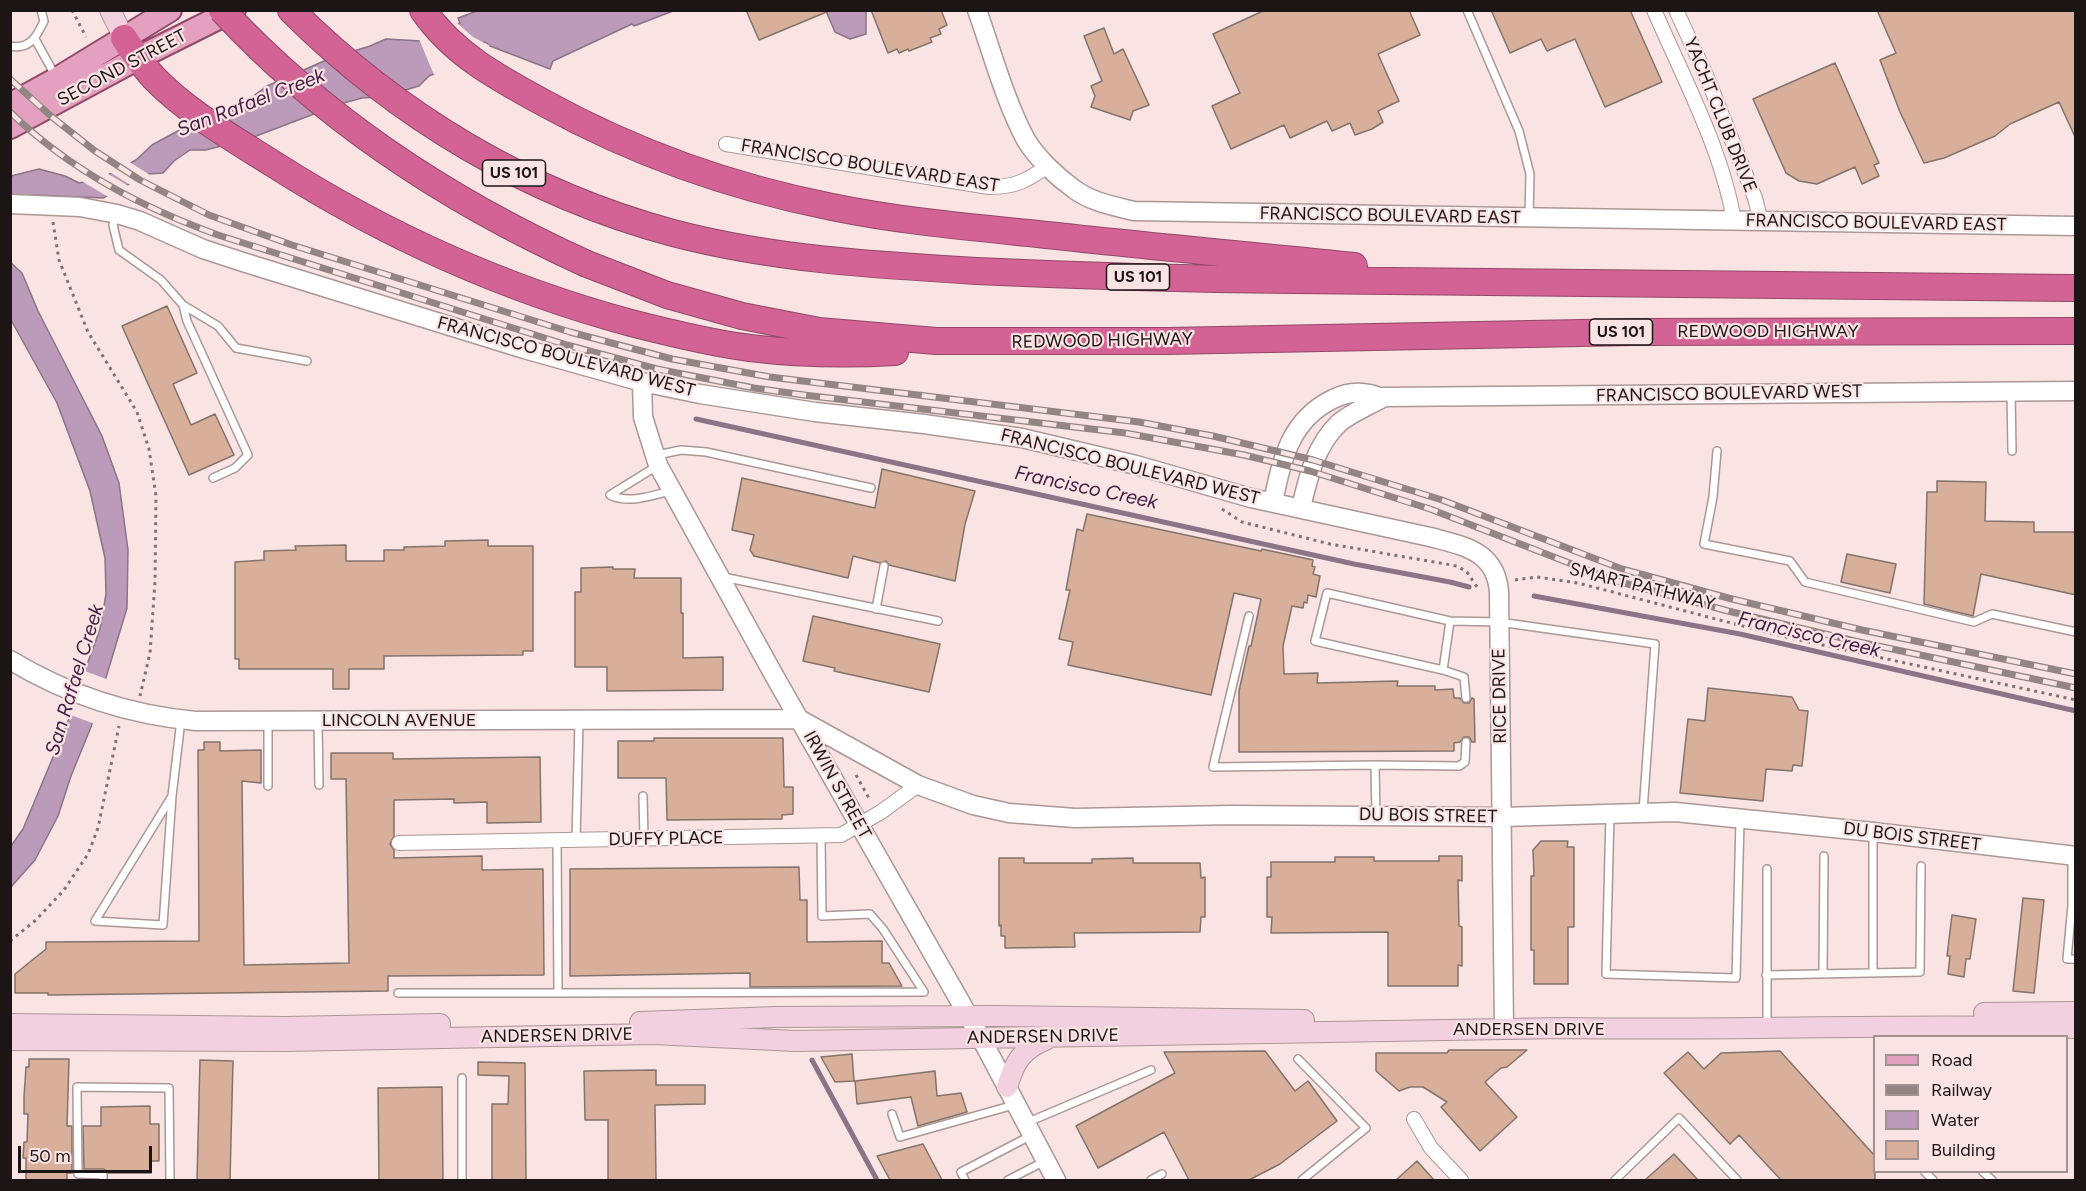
<!DOCTYPE html>
<html>
<head>
<meta charset="utf-8">
<style>
  body { margin:0 }
  #map { position:relative; width:2086px; height:1191px; overflow:hidden; background:#f9e4e3; font-family:Figtree,sans-serif }
  canvas { display:block }
  .frame { position:absolute; inset:0; border:12px solid #1c1515; pointer-events:none }
  .legend { position:absolute; left:1873px; top:1035px; width:195px; height:138px; box-sizing:border-box; background:#f9e4e3; border:2px solid #a19191; margin:0; padding:8px 10px; list-style:none; font-size:18px; color:#1c1515 }
  .legend li { display:flex; align-items:center; gap:12px; height:30px }
  .legend b { width:30px; border:2px solid #a19191 }
  .scale { position:absolute; left:18px; top:1146px; width:134px; height:27px; box-sizing:border-box; border:3px solid #1c1515; border-top:0; padding-left:8px; font-size:18px; line-height:21px; white-space:nowrap; color:#1c1515; -webkit-text-stroke:4px #f9e4e3; paint-order:stroke }
</style>
</head>
<body>
<div id="map">
<canvas width="2086" height="1191"></canvas>
<div class="frame"></div>
<ul class="legend">
<li><b style="height:8px;background:#e4a1bf"></b>Road</li>
<li><b style="height:8px;background:#938584"></b>Railway</li>
<li><b style="height:16px;background:#bb9bb9"></b>Water</li>
<li><b style="height:16px;background:#d7af9b"></b>Building</li>
</ul>
<div class="scale">50 m</div>
</div>
<script>
const c = document.querySelector('canvas').getContext('2d');
c.lineJoin = 'round';
function fillPath(path, color) { c.fillStyle = color; c.fill(path, 'evenodd'); }
function trace(path, color, width, dash) { c.strokeStyle = color; c.lineWidth = width; c.lineCap = dash ? 'butt' : 'round'; c.setLineDash(dash || []); c.stroke(path); }
function label(font, color, halo, rows, align = 'center') {
  c.font = font + ' Figtree,sans-serif'; c.lineWidth = 4.5; c.setLineDash([]); c.textBaseline = 'middle'; c.strokeStyle = halo; c.fillStyle = color; for (const [text, x, y, turn = 0] of rows) {
    c.save(); c.translate(x, y); c.rotate((+turn || 0) * Math.PI / 180); c.textAlign = isNaN(turn) ? turn : align; if (halo) c.strokeText(text, 0, 0); c.fillText(text, 0, 0); c.restore();
  }
}
const water = new Path2D(`
  M477 11H673L634 26 632 24 553 61 550 69 490 46 485 42 465 49 442 63 434 74 429 76 419 86 381 97 362 98 340 104 251 138 206 150H190L174 161 163 173 148 174 103 198 35 195 16 197 11 203V176L39 169 65 176 79 183 104 177 136 160 152 145 187 126 234 110 267 86 331 58 370 46 386 39 421 41 460 23 458 18Z
  M826 11H866V34L850 39 835 32Z
  M10 262 22 273 38 311 102 436 119 483 128 550 127 608 91 727 71 776 58 816 35 860 11 887V846L23 829 76 702 85 670 100 629 106 594 105 558 90 491 57 403 11 320Z`);
fillPath(water, '#bb9bb9');
trace(water, '#8b7388', 1.5);
fillPath(new Path2D(`
  M456 22 473 37 490 46 487 48 484 46 466 52 444 65 434 75 419 39Z
  M128 161 153 177 132 186 108 171Z
  M105 172 130 187 110 198 75 177 79 179Z
  M82 670 109 680 95 724 68 714Z`), '#f9e4e3');
trace(new Path2D(`
  M696 419 1354 564 1450 582 1469 587
  M1534 596 1740 634 2076 711
  M812 1060 877 1180`), '#8b7388', 5);
const building = new Path2D(`
  M746 10H829V11L759 40Z
  M871 10H941L947 25 939 29 941 34 930 38 932 42 909 51 908 49 899 53 897 49 888 53Z
  M1265 10H1409L1420 35 1378 54 1399 101 1378 111 1383 122 1372 129 1355 135 1350 123 1332 131 1327 121 1290 138 1284 125 1231 149 1212 106 1240 93 1213 34Z
  M1491 10H1630L1662 82 1605 107 1575 39 1547 51 1541 39 1510 53Z
  M1877 10H2076V139L2059 102 2010 124 1995 136 1944 158 1924 163 1900 112 1880 60 1896 53Z
  M1104 28 1114 54 1123 49 1149 105 1133 111 1130 120 1091 107 1095 96 1091 86 1102 81 1084 36Z
  M1835 63 1879 163 1874 165 1879 176 1862 184 1855 167 1817 184 1799 181 1786 173 1753 99Z
  M167 306 197 373 173 384 191 425 215 414 234 455 189 475 122 326Z
  M882 469 975 491 965 524 955 581 889 565 886 561 880 563 853 556 848 578 754 556 750 550 754 535 732 530 742 478 875 508Z
  M1937 481 1986 482 1985 521 2034 522V532H2076V595L1981 574 1973 616 1924 604 1927 492H1937Z
  M1087 514 1261 551 1262 549 1313 560 1312 566 1315 567 1313 574 1320 576 1316 597 1308 595 1307 603 1304 602 1303 608 1292 606 1283 646 1284 674 1318 673 1317 683 1398 681 1397 686H1435V690L1453 689 1454 698H1460L1464 703H1469L1472 698 1474 699 1475 742H1472L1469 737H1464L1460 742 1454 743V751L1239 752V691L1249 646H1251L1261 599 1234 593 1211 695 1068 665 1073 642 1059 639 1070 590H1066L1077 529 1083 531Z
  M488 540V546H533V651H523V655L384 656V669H349V689H333V669H239V659H235V562L264 560V551L296 550 295 546 346 545V561H384V550H404V547L445 546V541Z
  M1847 554 1896 564 1890 593 1841 582Z
  M613 567V569H635L634 578H681V613H683V658L723 657V690L607 691V667H575V592H581V568Z
  M813 616 940 644 929 692 834 671 835 668 803 661Z
  M1708 688 1792 697 1799 710 1808 711 1802 766 1793 765 1792 771 1766 769 1763 801 1680 793 1688 719 1705 721Z
  M654 738H783L784 787H793V814L782 815V819L667 820 666 778H618V741H654Z
  M204 742H220V751L261 750V783L242 781 244 965 349 963 346 779H331V753H393V759L540 757 541 822 487 823V802L454 803V799L394 800V836L390 844 394 850V858L482 856V870L543 869 544 975 388 976V991L48 995V993H15V974L46 949V942L199 941 198 750H204Z
  M1541 841H1568L1567 847H1574V927H1568V984H1534V950H1531V876H1534L1533 850Z
  M1439 856H1462V881L1458 880 1459 926 1462 927V966L1458 965V986H1388V932L1271 933 1272 917H1267V877H1271V862H1335V857H1374V861H1439Z
  M999 858H1024V863H1092V859L1133 858V863H1200L1201 878 1205 877V917H1201L1200 932 1074 933 1075 947 1005 948V936H1001V925L999 926Z
  M799 867 800 900H807V942L882 941V963H889L902 986 750 987V973L570 976V869Z
  M2023 898 2044 900 2034 993 2013 991Z
  M1952 915 1976 919 1970 959H1966L1964 977 1948 974 1950 956H1947Z
  M1449 1050H1527L1507 1067 1501 1068 1485 1082 1517 1117 1480 1151 1441 1107 1447 1102 1423 1087H1410L1399 1091 1376 1071V1053H1447Z
  M1265 1051 1295 1091 1308 1081 1337 1121 1280 1164 1249 1180H1189L1164 1132 1098 1168 1076 1126 1175 1073 1164 1052Z
  M1780 1051 1875 1156V1180H1781L1739 1135 1730 1144 1664 1073 1688 1052 1704 1069 1721 1053Z
  M852 1054 854 1081 835 1082 821 1057Z
  M29 1059H69L67 1126H72V1173H67V1180H26V1158H23L24 1142H27L28 1114H24V1097L26 1067H29Z
  M200 1060 233 1061 230 1180H197Z
  M478 1062 525 1063 526 1180H492V1104H508L509 1076 478 1075Z
  M656 1070V1085H705V1104L655 1105 656 1180H608V1120H585L584 1071Z
  M935 1071 937 1096 961 1093 967 1112 918 1126 911 1097 857 1104 855 1081Z
  M442 1087 443 1180H379L378 1088Z
  M150 1106V1124H159V1161H151V1173H108L104 1169H84L83 1126H101V1107Z
  M923 1144 942 1180H890L877 1156Z
  M1674 1154 1698 1180H1645Z
  M1417 1161 1434 1180H1396Z`);
fillPath(building, '#d7af9b');
trace(building, '#83736b', 1.5);
const service = new Path2D(`
  M1467 10 1519 131 1530 174 1529 216
  M35 39 56 77
  M10 46C30 50 37 36 44 21L41 10
  M116 216 113 225 119 250 161 280 183 305 218 326 236 348 307 361
  M183 305 187 321 248 455 235 468 213 478
  M2011 392 2012 451
  M1717 451 1713 497 1704 544 1790 561 1805 582 1974 622 1992 614 2076 632
  M657 455 681 450 706 452 871 488
  M657 466 610 495C628 504 651 496 670 491
  M723 577 938 621
  M876 609 884 566
  M1249 616 1213 767 1375 765 1376 815
  M1450 621 1327 593 1315 641 1443 670 1450 621 1499 622 1655 644 1643 811
  M1443 670 1464 677 1466 698
  M318 722 319 785
  M1375 765 1459 766 1465 762 1466 742
  M268 786V722
  M172 796 95 921 163 925 172 796 181 720
  M643 796 644 839
  M1610 814 1606 974 1736 978 1740 821
  M1873 832V973
  M576 840 579 722
  M2072 856V905L2067 959H2076
  M1767 869V1017
  M1823 974 1824 856
  M1766 975 1920 972 1921 866
  M398 993H558L557 841
  M558 993 924 992 883 929 870 914 822 916 821 836
  M1298 1059 1366 1128 1302 1180
  M462 1078V1180
  M892 1114 900 1137 1014 1105
  M1026 1123 1151 1070
  M1925 1172 1933 1180
  M1983 1172 1992 1180
  M103 1180V1175L78 1174 77 1087 169 1088 170 1180
  M965 1180 961 1172 1032 1135
  M1008 1180 1045 1161
  M1151 1180 1162 1174
  M1615 1180 1679 1118 1737 1180`);
const minor = new Path2D(`
  M1654 10C1683 77 1722 149 1734 221
  M1676 10 1706 75 1755 198 1761 222
  M726 144 989 187C1016 187 1026 181 1048 166
  M399 843 841 835 881 812 918 785
  M1414 1119 1431 1148 1461 1180`);
const tertiary = new Path2D(`
  M977 10C992 52 1005 101 1026 140 1037 158 1057 177 1074 189 1091 202 1114 206 1134 211L2076 226
  M10 204 80 207 117 214 140 221 203 249 246 263 524 349 642 382 700 394 815 412 924 424 1022 438 1136 465 1251 498 1430 537C1464 546 1496 551 1499 592L1504 1029
  M642 382 643 417 658 465 775 677 981 1038 1056 1180
  M1273 502C1282 459 1290 420 1333 399 1349 391 1366 391 1382 398
  M1301 508C1308 478 1315 446 1339 423 1352 412 1369 406 1384 397L2076 391
  M10 660C68 695 129 715 196 721L799 719 918 785 973 805 1009 813 1075 818 1232 815 1502 817 1675 812 1873 832 2076 856`);
const secondary = new Path2D(`
  M110 10 124 38
  M1984 1013 2076 1012
  M640 1022 776 1017 997 1016 1304 1020
  M10 1024 286 1027 440 1024
  M10 1040 285 1041 654 1034 795 1041 1564 1028C1734 1031 1905 1023 2076 1028
  M1007 1087C1015 1061 1021 1050 1047 1039`);
const primary = new Path2D(`
  M10 105 57 79 170 10
  M10 127 138 58 234 10`);
const motorway = new Path2D(`
  M291 10C397 116 528 194 673 233 772 259 875 265 977 271 1083 276 1188 279 1294 280 1554 283 1815 286 2076 288
  M423 10C453 54 498 78 544 103 633 152 731 187 832 207 900 221 969 227 1038 234 1144 246 1249 255 1354 266
  M124 38C133 52 143 66 154 78 188 113 234 139 275 165 385 235 505 289 631 323 670 333 710 343 750 348 799 354 847 355 895 352
  M587 264 667 295 742 316 819 331 936 341H1167L1633 332 2076 331`);
trace(service, '#ab9796', 10);
trace(minor, '#ab9796', 16);
trace(tertiary, '#ab9796', 21);
trace(secondary, '#ab9796', 22);
trace(primary, '#924868', 26);
trace(motorway, '#924868', 28);
trace(new Path2D(`
  M72 10 86 37
  M53 222 59 260 88 332 137 412 149 449 156 496 155 582 150 653 140 696
  M1222 509 1242 522 1330 544 1457 566 1467 572 1477 587 1479 586
  M1515 580 1537 577 1578 583 1781 636 2076 700
  M856 775 870 800
  M10 941 36 920 64 890 88 854 98 828 119 726`), '#807372', 3, [3, 4.5]);
trace(service, '#fff', 7);
trace(minor, '#fff', 14);
trace(tertiary, '#fff', 18);
trace(secondary, '#f2d0df', 20);
trace(primary, '#e4a1bf', 22);
trace(motorway, '#d26394', 26);
const rail = new Path2D(`
  M10 79 52 117 95 151 140 180 209 215 292 245 570 332 672 359 770 377 1139 422 1213 436 1313 460 1442 500 1622 569 1732 599 1862 630 2076 674
  M10 112C70 170 141 207 218 235L567 345 657 369 754 388 804 395 1125 433 1244 455 1310 471 1430 509 1613 580 1728 611 1859 642 2076 688`);
trace(rail, '#938584', 7);
trace(rail, '#f9e4e3', 4.5, [14]);
const motorwayBridge = new Path2D(`
  M222 10C324 120 450 202 587 264`);
trace(motorwayBridge, '#924868', 28, []);
trace(motorwayBridge, '#d26394', 26);
for (const [x, y, w] of [
  [514,173,63],
  [1138,277,63],
  [1621,332,63]
]) { const box = new Path2D(); box.roundRect(x - w / 2, y - 13, w, 26, 4.5); c.fillStyle = '#f9e4e3'; c.fill(box); trace(box, '#1c1515', 1.5); }
label('bold 16px', '#1c1515', null, [
  ["US 101",514,173],
  ["US 101",1138,277],
  ["US 101",1621,332]
]);
label('18px', '#1c1515', '#f9e4e3', [
  ["SECOND STREET",122,68,-28],
  ["YACHT CLUB DRIVE",1720,115,68],
  ["FRANCISCO BOULEVARD EAST",870,166,9],
  ["FRANCISCO BOULEVARD EAST",1390,216,1],
  ["FRANCISCO BOULEVARD EAST",1876,223,1],
  ["REDWOOD HIGHWAY",1768,332],
  ["REDWOOD HIGHWAY",1102,341,-1],
  ["FRANCISCO BOULEVARD WEST",566,357,15],
  ["FRANCISCO BOULEVARD WEST",1729,394,-1],
  ["FRANCISCO BOULEVARD WEST",1130,467,14],
  ["SMART PATHWAY",1642,587,14],
  ["RICE DRIVE",1500,696,-91],
  ["LINCOLN AVENUE",399,721],
  ["IRWIN STREET",837,785,61],
  ["DU BOIS STREET",1428,816,1],
  ["DU BOIS STREET",1912,837,7],
  ["DUFFY PLACE",666,839,-1],
  ["ANDERSEN DRIVE",1529,1030],
  ["ANDERSEN DRIVE",557,1036,-1],
  ["ANDERSEN DRIVE",1043,1037,-1]
]);
label('italic 20px', '#431b43', '#f9e4e3', [
  ["San Rafael Creek",251,103,-21],
  ["Francisco Creek",1086,488,12],
  ["Francisco Creek",1809,635,13],
  ["San Rafael Creek",75,680,-73]
]);
</script>
</body>
</html>
